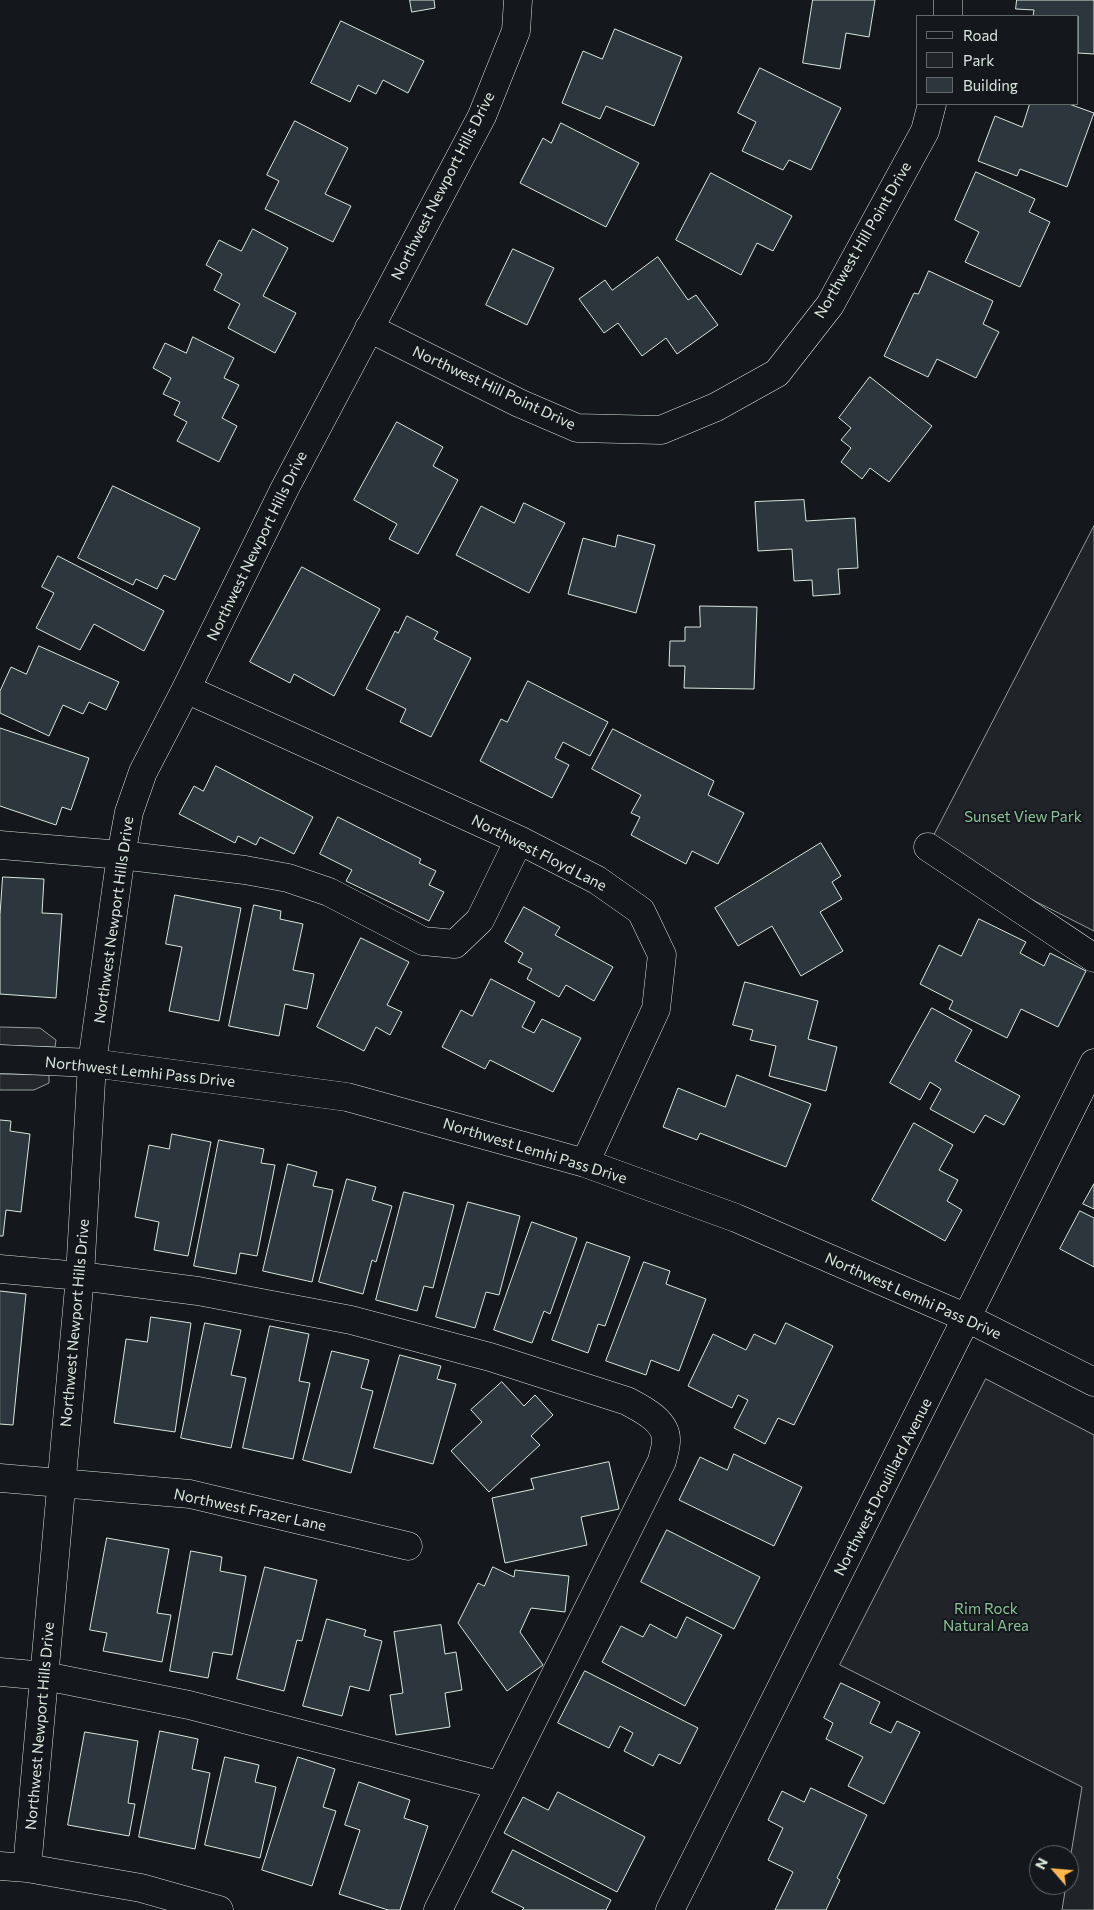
<!DOCTYPE html>
<html>
<head>
<meta charset="utf-8">
<style>
  body { margin:0 }
  #map { position:relative; width:1094px; height:1910px; overflow:hidden; background:#14181c; font-family:Commissioner,sans-serif }
  canvas { display:block }
  .legend { position:absolute; left:916px; top:15px; width:162px; height:90px; box-sizing:border-box; background:#14181c; border:1px solid #626a69; margin:0; padding:6px 9px; list-style:none; font-size:15px; color:#d8e6dc }
  .legend li { display:flex; align-items:center; gap:10px; height:25px }
  .legend b { width:25px; border:1px solid #626a69 }
  .north { position:absolute; left:1029px; top:1845px; width:50px; height:50px; box-sizing:border-box; background:#14181c; border:1px solid #626a69; border-radius:50%; rotate:297deg; font-size:14px; font-weight:700; line-height:20px; text-align:center; color:#d8e6dc }
  .north::after { content:''; display:block; margin:auto; width:18px; height:22px; background:#ffb74d; clip-path:polygon(50% 0,100% 100%,50% 72%,0 100%) }
</style>
</head>
<body>
<div id="map">
<canvas width="1094" height="1910"></canvas>
<ul class="legend">
<li><b style="height:6px;background:#14181c"></b>Road</li>
<li><b style="height:14px;background:#202428"></b>Park</li>
<li><b style="height:14px;background:#2c363c"></b>Building</li>
</ul>
<div class="north">N</div>
</div>
<script>
const c = document.querySelector('canvas').getContext('2d');
c.lineJoin = 'round';
function fillPath(path, color) { c.fillStyle = color; c.fill(path, 'evenodd'); }
function trace(path, color, width, dash) { c.strokeStyle = color; c.lineWidth = width; c.lineCap = dash ? 'butt' : 'round'; c.setLineDash(dash || []); c.stroke(path); }
function label(font, color, halo, rows, align = 'center') {
  c.font = font + ' Commissioner,sans-serif'; c.lineWidth = 4; c.setLineDash([]); c.textBaseline = 'middle'; c.strokeStyle = halo; c.fillStyle = color; for (const [text, x, y, turn = 0] of rows) {
    c.save(); c.translate(x, y); c.rotate((+turn || 0) * Math.PI / 180); c.textAlign = isNaN(turn) ? turn : align; if (halo) c.strokeText(text, 0, 0); c.fillText(text, 0, 0); c.restore();
  }
}
const green = new Path2D(`
  M1094 526V931L928 847Z
  M986 1379 1094 1435V1910H1062L1066 1885H1069V1866L1082 1787 840 1665Z`);
fillPath(green, '#202428');
trace(green, '#939e99', 1);
const parking = new Path2D(`
  M0 1027 40 1028 56 1040 55 1047 0 1045Z
  M0 1074 49 1075V1083L34 1090H0Z`);
fillPath(parking, '#24282b');
trace(parking, '#939e99', 1);
const building = new Path2D(`
  M410 0H434L435 8 412 12Z
  M813 0H875L869 37 846 33 840 69 803 63Z
  M1017 0H1094V54L1078 53V16H1033L1034 10 1016 9Z
  M341 21 424 61 408 93 383 80 376 94 358 85 350 102 311 83Z
  M615 29 682 57 654 126 606 106 600 119 562 103 583 51 602 59Z
  M760 68 841 108 811 170 789 160 783 170 742 151 756 122 738 113Z
  M1030 104H1069L1094 113 1067 187 1020 169 1017 176 978 161 995 116 1022 127Z
  M295 121 348 148 325 194 351 206 333 242 265 209 279 181 267 175Z
  M561 123 639 163 606 227 520 183 543 138 551 143Z
  M976 172 1035 199 1029 212 1050 222 1020 287 965 262 979 232 955 220Z
  M711 173 792 216 773 251 757 243 741 275 676 240Z
  M253 229 288 248 263 296 296 313 275 353 228 328 240 304 214 290 222 274 206 265 219 240 241 251Z
  M513 249 554 268 527 325 486 305Z
  M658 257 688 300 696 295 718 325 677 354 666 338 642 356 618 323 604 333 579 299 605 280 612 290Z
  M929 271 993 301 983 324 999 332 976 378 937 359 928 377 884 356 914 293 918 294Z
  M193 337 234 358 224 378 239 385 222 418 237 426 219 462 177 441 187 422 174 415 180 402 163 394 171 378 153 368 165 343 186 353Z
  M870 377 932 426 889 482 870 468 862 479 841 462 851 448 841 440 851 428 839 418Z
  M397 422 443 447 433 466 458 480 418 554 389 539 397 524 354 500Z
  M113 486 200 528 175 580 164 575 157 589 136 579 133 585 78 558Z
  M804 500 806 521 855 518 858 568 838 569 840 594 813 596 812 580 794 581 792 549 758 551 755 502Z
  M524 503 565 523 529 593 456 555 481 506 514 523Z
  M618 535 655 545 636 613 568 594 583 538 615 547Z
  M58 556 164 611 144 651 94 624 80 650 36 628 54 593 42 587Z
  M302 567 380 609 334 696 294 674 290 683 250 662Z
  M700 606 757 607 754 689 684 688 685 666H669L670 641H685V627H700Z
  M407 616 438 632 434 639 471 658 431 737 400 722 406 709 366 689 395 631 398 633Z
  M39 646 119 682 106 710 89 702 83 714 63 705 49 736 0 713V691L11 667 26 674Z
  M528 681 608 722 590 756 563 742 555 758 569 765 552 798 480 761 501 719 507 722Z
  M0 728 89 758 71 810 62 807 56 825 0 806Z
  M613 729 714 781 708 795 744 813 718 864 692 851 686 864 631 835 640 817 631 813 641 795 592 769Z
  M216 766 313 817 294 854 260 837 256 845 238 836 235 843 179 814 194 786 203 791Z
  M338 817 421 859 419 863 436 871 429 885 444 892 429 921 346 881 352 870 320 854Z
  M821 843 841 876 832 882 842 899 820 912 843 951 801 976 772 926 738 946 715 908Z
  M3 877 44 879 42 913 62 914 56 998 0 994V915Z
  M175 895 241 908 219 1021 169 1011 182 947 166 944Z
  M254 905 281 911 280 919 303 924 293 970 314 974 307 1009 285 1004 279 1036 229 1026Z
  M524 907 560 927 555 935 613 967 594 1001 566 985 559 997 527 979 532 969 518 962 523 953 505 942Z
  M979 919 1026 942 1020 953 1044 966 1050 953 1086 971 1058 1027 1021 1009 1007 1038 949 1009 953 1001 920 984 939 945 961 956Z
  M361 938 409 962 387 1005 402 1012 390 1035 376 1027 364 1051 317 1027Z
  M491 979 535 1002 522 1027 534 1033 542 1019 581 1038 553 1092 490 1060 485 1069 442 1047 461 1010 472 1016Z
  M745 982 818 1001 808 1039 837 1047 826 1091 769 1076 776 1046 750 1040 753 1030 733 1025Z
  M932 1008 972 1030 955 1061 1020 1096 1004 1125 985 1115 974 1133 930 1109 941 1089 930 1082 920 1100 890 1083Z
  M737 1075 811 1104 786 1167 700 1133 697 1140 663 1127 678 1088 725 1107Z
  M0 1120 11 1121 10 1131 30 1134 21 1212 6 1210 3 1236H0Z
  M914 1123 953 1145 939 1170 958 1180 947 1201 962 1210 945 1241 872 1200Z
  M172 1134 211 1142 188 1256 154 1250 159 1222 135 1217 149 1145 169 1149Z
  M219 1140 264 1149 261 1163 275 1165 257 1256 240 1253 236 1274 194 1266Z
  M288 1164 317 1172 313 1186 333 1190 312 1282 263 1271Z
  M347 1179 376 1187 372 1200 392 1206 376 1262 372 1260 363 1294 319 1282Z
  M1094 1184V1209L1083 1204Z
  M404 1192 454 1205 433 1288 424 1286 417 1311 376 1300Z
  M468 1202 520 1216 499 1295 486 1292 475 1328 436 1317Z
  M1080 1211 1094 1218V1267L1060 1249Z
  M532 1222 577 1238 550 1314 544 1311 532 1343 494 1330Z
  M587 1242 630 1257 605 1326 598 1324 588 1353 552 1340Z
  M644 1262 670 1271 666 1284 706 1299 679 1371 651 1360 646 1375 606 1361Z
  M0 1291 26 1294 13 1425 0 1424Z
  M151 1317 191 1323 175 1432 114 1423 126 1339 147 1342Z
  M205 1323 241 1330 231 1375 246 1378 231 1448 181 1438Z
  M786 1323 833 1346 794 1425 778 1418 765 1444 734 1428 748 1400 738 1395 732 1408 688 1386 713 1334 746 1350 754 1334 775 1344Z
  M270 1326 309 1334 299 1381 310 1383 293 1459 243 1448Z
  M332 1351 369 1360 361 1388 373 1391 351 1473 303 1460Z
  M400 1355 441 1366 437 1379 456 1384 433 1464 374 1448Z
  M502 1382 524 1406 535 1395 553 1415 531 1436 540 1445 489 1492 451 1451 482 1422 471 1410Z
  M734 1454 802 1487 774 1546 679 1500 700 1457 727 1470Z
  M609 1462 619 1509 581 1517 587 1545 505 1563 492 1498 534 1489 531 1479Z
  M667 1530 760 1577 734 1629 641 1582Z
  M107 1538 169 1549 157 1613 171 1615 162 1662 103 1651 107 1633 90 1630Z
  M191 1551 222 1557 220 1571 246 1576 232 1655 213 1652 208 1678 170 1671Z
  M265 1567 317 1580 302 1641 297 1640 284 1691 237 1679Z
  M493 1567 514 1577 515 1570 569 1576 565 1612 531 1608 520 1632 543 1665 507 1691 458 1623 478 1583 484 1586Z
  M687 1617 722 1635 685 1706 602 1662 621 1626 643 1637 650 1624 676 1638Z
  M327 1619 366 1630 364 1636 382 1641 369 1691 350 1686 342 1716 303 1706Z
  M441 1625 445 1654 456 1652 462 1690 445 1693 450 1727 396 1735 390 1695 403 1693 394 1632Z
  M585 1671 698 1728 680 1764 659 1754 653 1766 624 1751 633 1733 620 1726 609 1748 558 1723Z
  M841 1683 880 1702 870 1723 891 1733 897 1721 920 1732 884 1804 848 1786 863 1757 826 1739 833 1723 824 1718Z
  M160 1731 198 1739 192 1769 210 1773 195 1849 139 1837Z
  M85 1732 138 1741 128 1803 135 1804 129 1836 68 1825Z
  M225 1757 259 1765 255 1782 276 1787 260 1858 205 1845Z
  M298 1757 335 1769 323 1807 336 1811 312 1886 262 1870Z
  M359 1782 410 1800 404 1818 428 1826 400 1910H388L339 1894 360 1830 345 1825Z
  M811 1788 867 1815 837 1878 840 1880 826 1910H775L793 1872 768 1860 783 1828 768 1820 782 1791 804 1802Z
  M558 1792 645 1837 617 1892 504 1833 523 1797 548 1810Z
  M513 1850 611 1900 606 1910H522L524 1908 492 1892Z`);
fillPath(building, '#2c363c');
trace(building, '#d8e6dc', 1);
const minor = new Path2D(`
  M948 0V16
  M369 328 519 403 577 428 661 430 716 407 777 373 830 305 925 131 932 104
  M186 689 519 840 597 880 641 911 662 955 656 1009 585 1163
  M0 845 121 855 245 870 288 878 329 892 423 941 455 944 480 920 519 840
  M928 847 1094 958
  M0 1059 92 1063 347 1097 585 1163 736 1218 967 1318 1094 1382
  M0 1269 80 1276 198 1291 351 1320 490 1357 627 1401C642 1409 667 1421 666 1441 666 1448 663 1455 662 1461L438 1910
  M0 1478 190 1494 408 1546
  M0 1672 45 1676 189 1705 499 1785
  M0 1866 27 1868 141 1888 219 1910
  M27 1868 80 1276 92 1063 121 855 129 812 143 772 186 689 285 488 482 116 516 31 518 0
  M670 1910 1094 1063`);
trace(minor, '#d8e6dc', 29);
trace(minor, '#14181c', 28);
label('15px', '#d8e6dc', '#14181c', [
  ["Northwest Newport Hills Drive",443,186,-63],
  ["Northwest Hill Point Drive",863,240,-60],
  ["Northwest Hill Point Drive",494,388,25],
  ["Northwest Newport Hills Drive",257,546,-64],
  ["Northwest Floyd Lane",539,853,27],
  ["Northwest Newport Hills Drive",114,920,-82],
  ["Northwest Lemhi Pass Drive",140,1072,6],
  ["Northwest Lemhi Pass Drive",535,1151,17],
  ["Northwest Lemhi Pass Drive",913,1296,24],
  ["Northwest Newport Hills Drive",75,1323,-85],
  ["Northwest Drouillard Avenue",883,1487,-63],
  ["Northwest Frazer Lane",250,1510,12],
  ["Northwest Newport Hills Drive",40,1726,-85]
]);
label('15px', '#8ac095', '#14181c', [
  ["Sunset View Park",1023,817],
  ["Rim Rock",986,1609],
  ["Natural Area",986,1626]
]);
</script>
</body>
</html>
